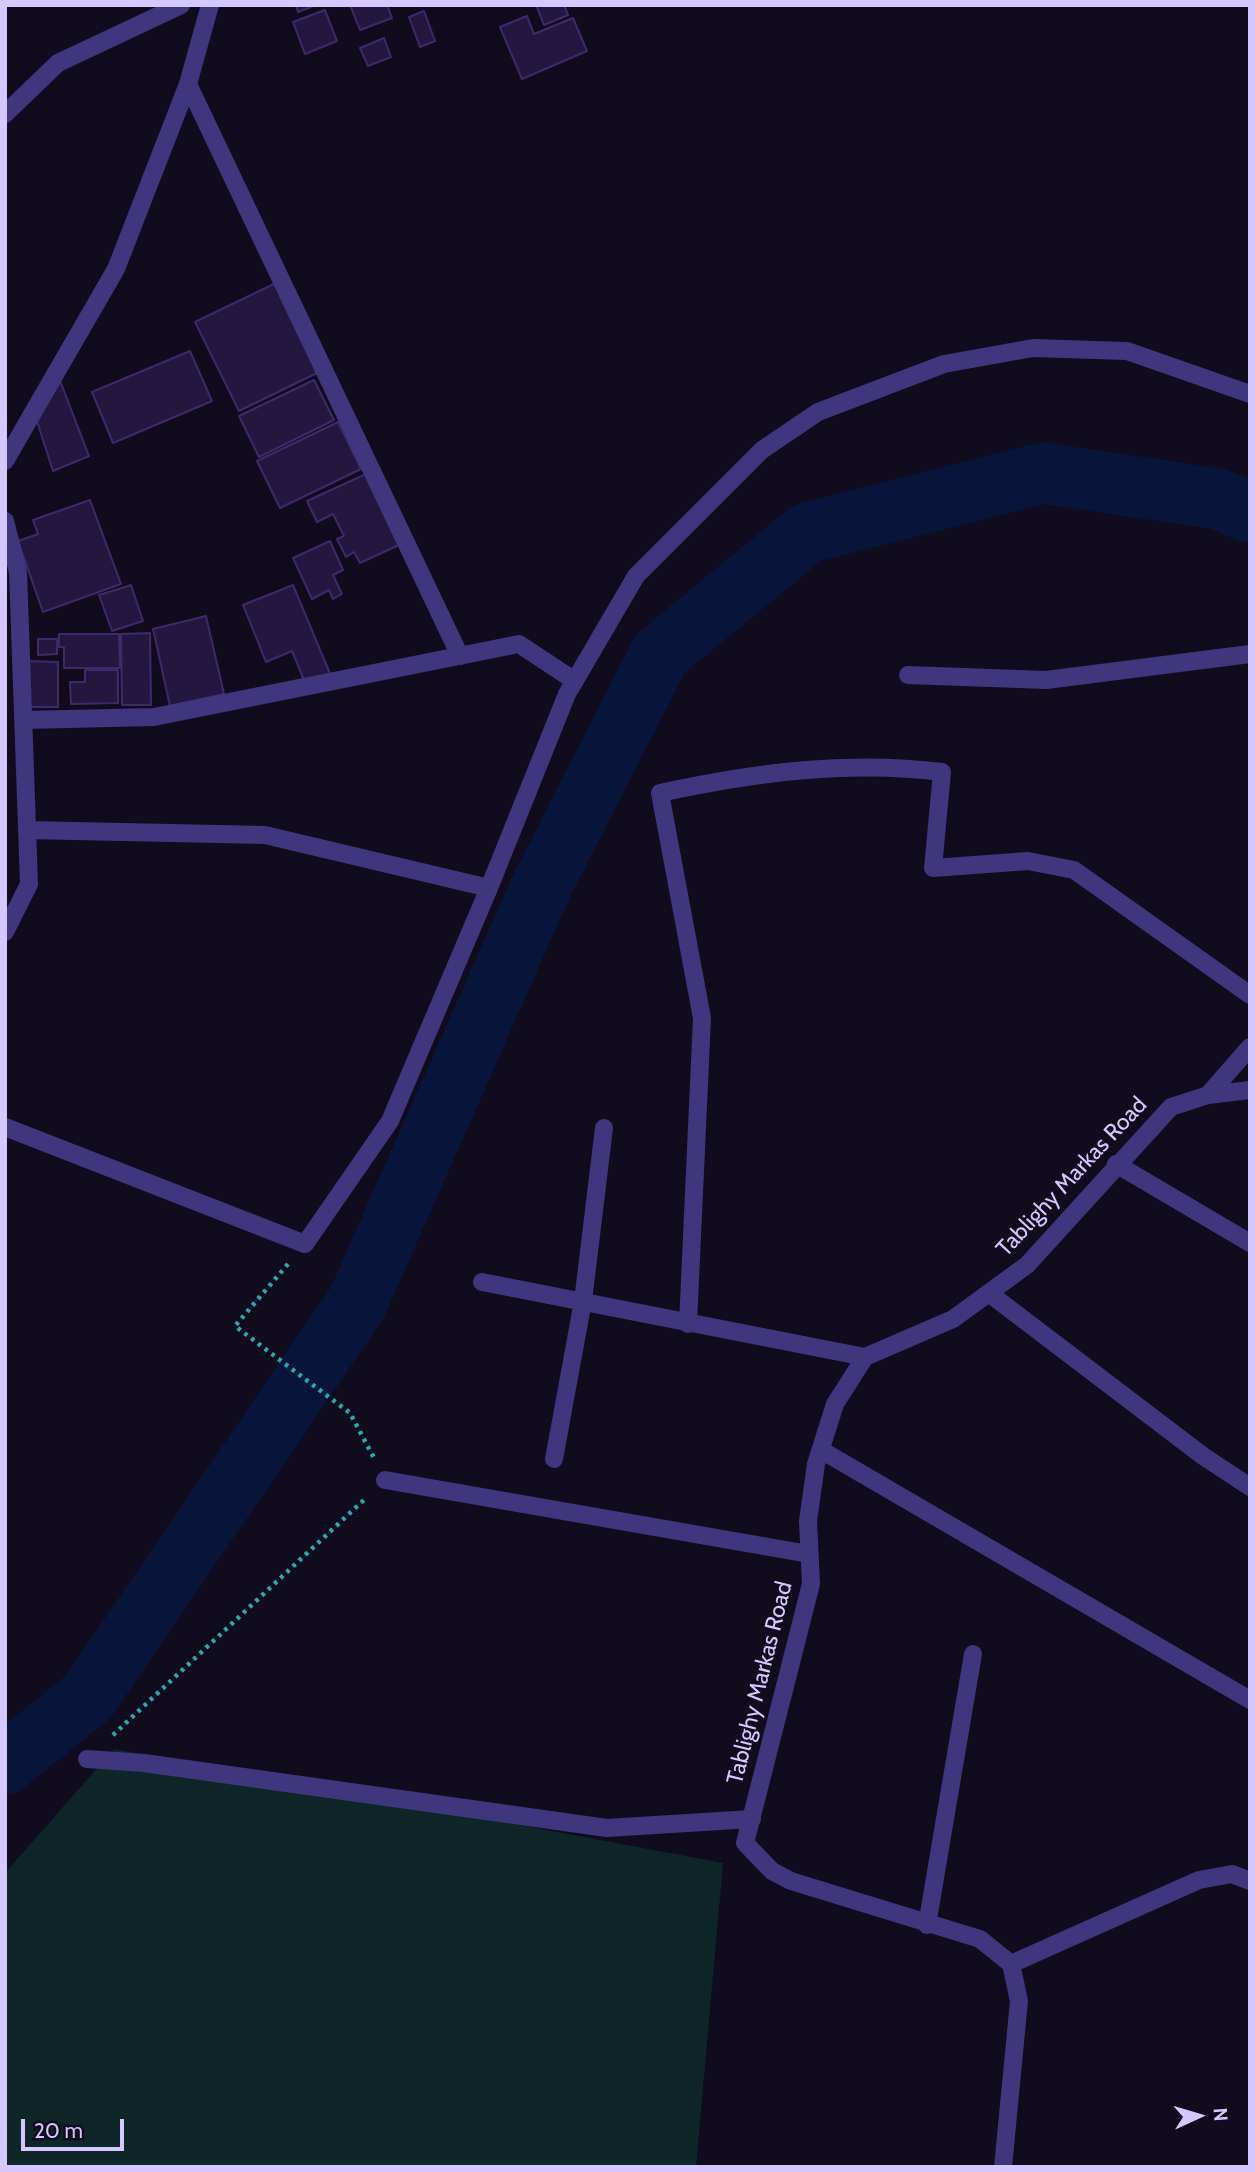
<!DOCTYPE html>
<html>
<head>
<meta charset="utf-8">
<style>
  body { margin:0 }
  #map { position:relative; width:1255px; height:2172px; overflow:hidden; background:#110b1e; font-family:Cabin,sans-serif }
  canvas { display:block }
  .frame { position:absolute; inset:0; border:7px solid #d5c8ff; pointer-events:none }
  .north { position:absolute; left:1164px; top:2081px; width:70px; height:70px; -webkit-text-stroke:5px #110b1e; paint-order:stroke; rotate:86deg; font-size:19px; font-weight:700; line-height:28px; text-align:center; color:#d5c8ff }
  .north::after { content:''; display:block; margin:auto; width:24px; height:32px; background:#d5c8ff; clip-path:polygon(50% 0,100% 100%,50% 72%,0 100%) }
  .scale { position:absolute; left:21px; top:2119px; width:103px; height:32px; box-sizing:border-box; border:4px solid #d5c8ff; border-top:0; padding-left:9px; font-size:21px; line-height:24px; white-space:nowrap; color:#d5c8ff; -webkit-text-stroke:5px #110b1e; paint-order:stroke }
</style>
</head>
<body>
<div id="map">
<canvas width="1255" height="2172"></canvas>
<div class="frame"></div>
<div class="north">N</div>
<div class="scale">20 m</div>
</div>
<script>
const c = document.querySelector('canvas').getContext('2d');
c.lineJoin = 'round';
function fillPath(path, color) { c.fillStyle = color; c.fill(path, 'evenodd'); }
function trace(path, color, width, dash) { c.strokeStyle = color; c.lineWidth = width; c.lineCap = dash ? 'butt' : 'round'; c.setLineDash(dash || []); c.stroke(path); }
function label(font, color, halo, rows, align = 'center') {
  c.font = font + ' Cabin,sans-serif'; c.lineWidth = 5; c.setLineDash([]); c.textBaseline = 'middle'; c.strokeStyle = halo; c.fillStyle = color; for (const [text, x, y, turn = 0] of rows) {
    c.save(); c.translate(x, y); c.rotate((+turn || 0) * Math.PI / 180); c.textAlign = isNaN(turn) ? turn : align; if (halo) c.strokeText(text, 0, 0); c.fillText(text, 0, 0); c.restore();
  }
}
fillPath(new Path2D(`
  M114 1749 723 1863 696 2167H5V1873Z`), '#0e2628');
trace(new Path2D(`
  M5 1764 88 1697 357 1303 541 887 660 654 807 533 1043 473 1218 499 1250 512`), '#08143a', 61);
const building = new Path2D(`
  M296 5H316L298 12Z
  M350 5H387L392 18 360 30Z
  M536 5H564L568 15 544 25Z
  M325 10 337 41 305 54 293 22Z
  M424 11 435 41 420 47 409 17Z
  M527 16 534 34 573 18 587 51 522 79 500 27Z
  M384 38 391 57 368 66 360 48Z
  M280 281 323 370 239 411 195 322Z
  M190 351 212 401 113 443 92 392Z
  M59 378 89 456 53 471 34 412Z
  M314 380 334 420 259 457 239 416Z
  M338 422 361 469 280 508 257 461Z
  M366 474 399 545 360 563 354 552 346 557 337 539 344 536 333 514 317 522 307 501Z
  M90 500 121 584 43 612 18 541 38 534 33 520Z
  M330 541 343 570 333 575 342 594 333 599 329 590 312 599 293 558Z
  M131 585 143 621 112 631 99 595Z
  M293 585 331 676 306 685 292 651 266 662 243 605Z
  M206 616 224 694 170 706 153 629Z
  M150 633 151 705H122L121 634Z
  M59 634H119L120 668H64V647H59Z
  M38 639H57V654L38 655Z
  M26 661 58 662V707H26Z
  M85 670H118V703L71 704 70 682H85Z`);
fillPath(building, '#24173f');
trace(building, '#3e296b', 2);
trace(new Path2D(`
  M288 1264 235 1326 350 1413 375 1460
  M113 1735 367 1497`), '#2ba9b0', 4.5, [3.5, 5]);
trace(new Path2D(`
  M188 84 460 656
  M5 114 58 63 181 5
  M908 675 1046 680 1250 654
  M24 720 154 717 519 644 575 681
  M27 830 265 835 489 888
  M1208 1095 1250 1047
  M5 1127 305 1244 390 1121 489 888 567 694 636 576 762 450 818 412 944 364 1033 348 1127 351 1250 394
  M1116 1164 1250 1243
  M482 1282 865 1357
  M990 1294 1203 1456 1250 1487
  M688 1324 702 1018 660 793C752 773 849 760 942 772L933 868 1028 861 1074 870 1250 995
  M821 1450 1250 1700
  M554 1459 583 1301 604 1128
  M385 1480 809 1554
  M87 1759 144 1763 607 1828 752 1819
  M927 1925 973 1654
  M1011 1964 1199 1880 1232 1874 1250 1881
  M1003 2167 1019 2001 1011 1964 980 1939 791 1881 772 1871 745 1843 811 1584 808 1521 816 1464 835 1404 865 1357 953 1319 1027 1265 1171 1107 1208 1095 1250 1090`), '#40367d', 18);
trace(new Path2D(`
  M5 461 116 269 188 84 210 5
  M5 521 18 572 29 884 5 932`), '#40367d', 18);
label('23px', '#d5c8ff', '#110b1e', [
  ["Tablighy Markas Road",1072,1177,-47],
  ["Tablighy Markas Road",760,1683,-76]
]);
</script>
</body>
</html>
